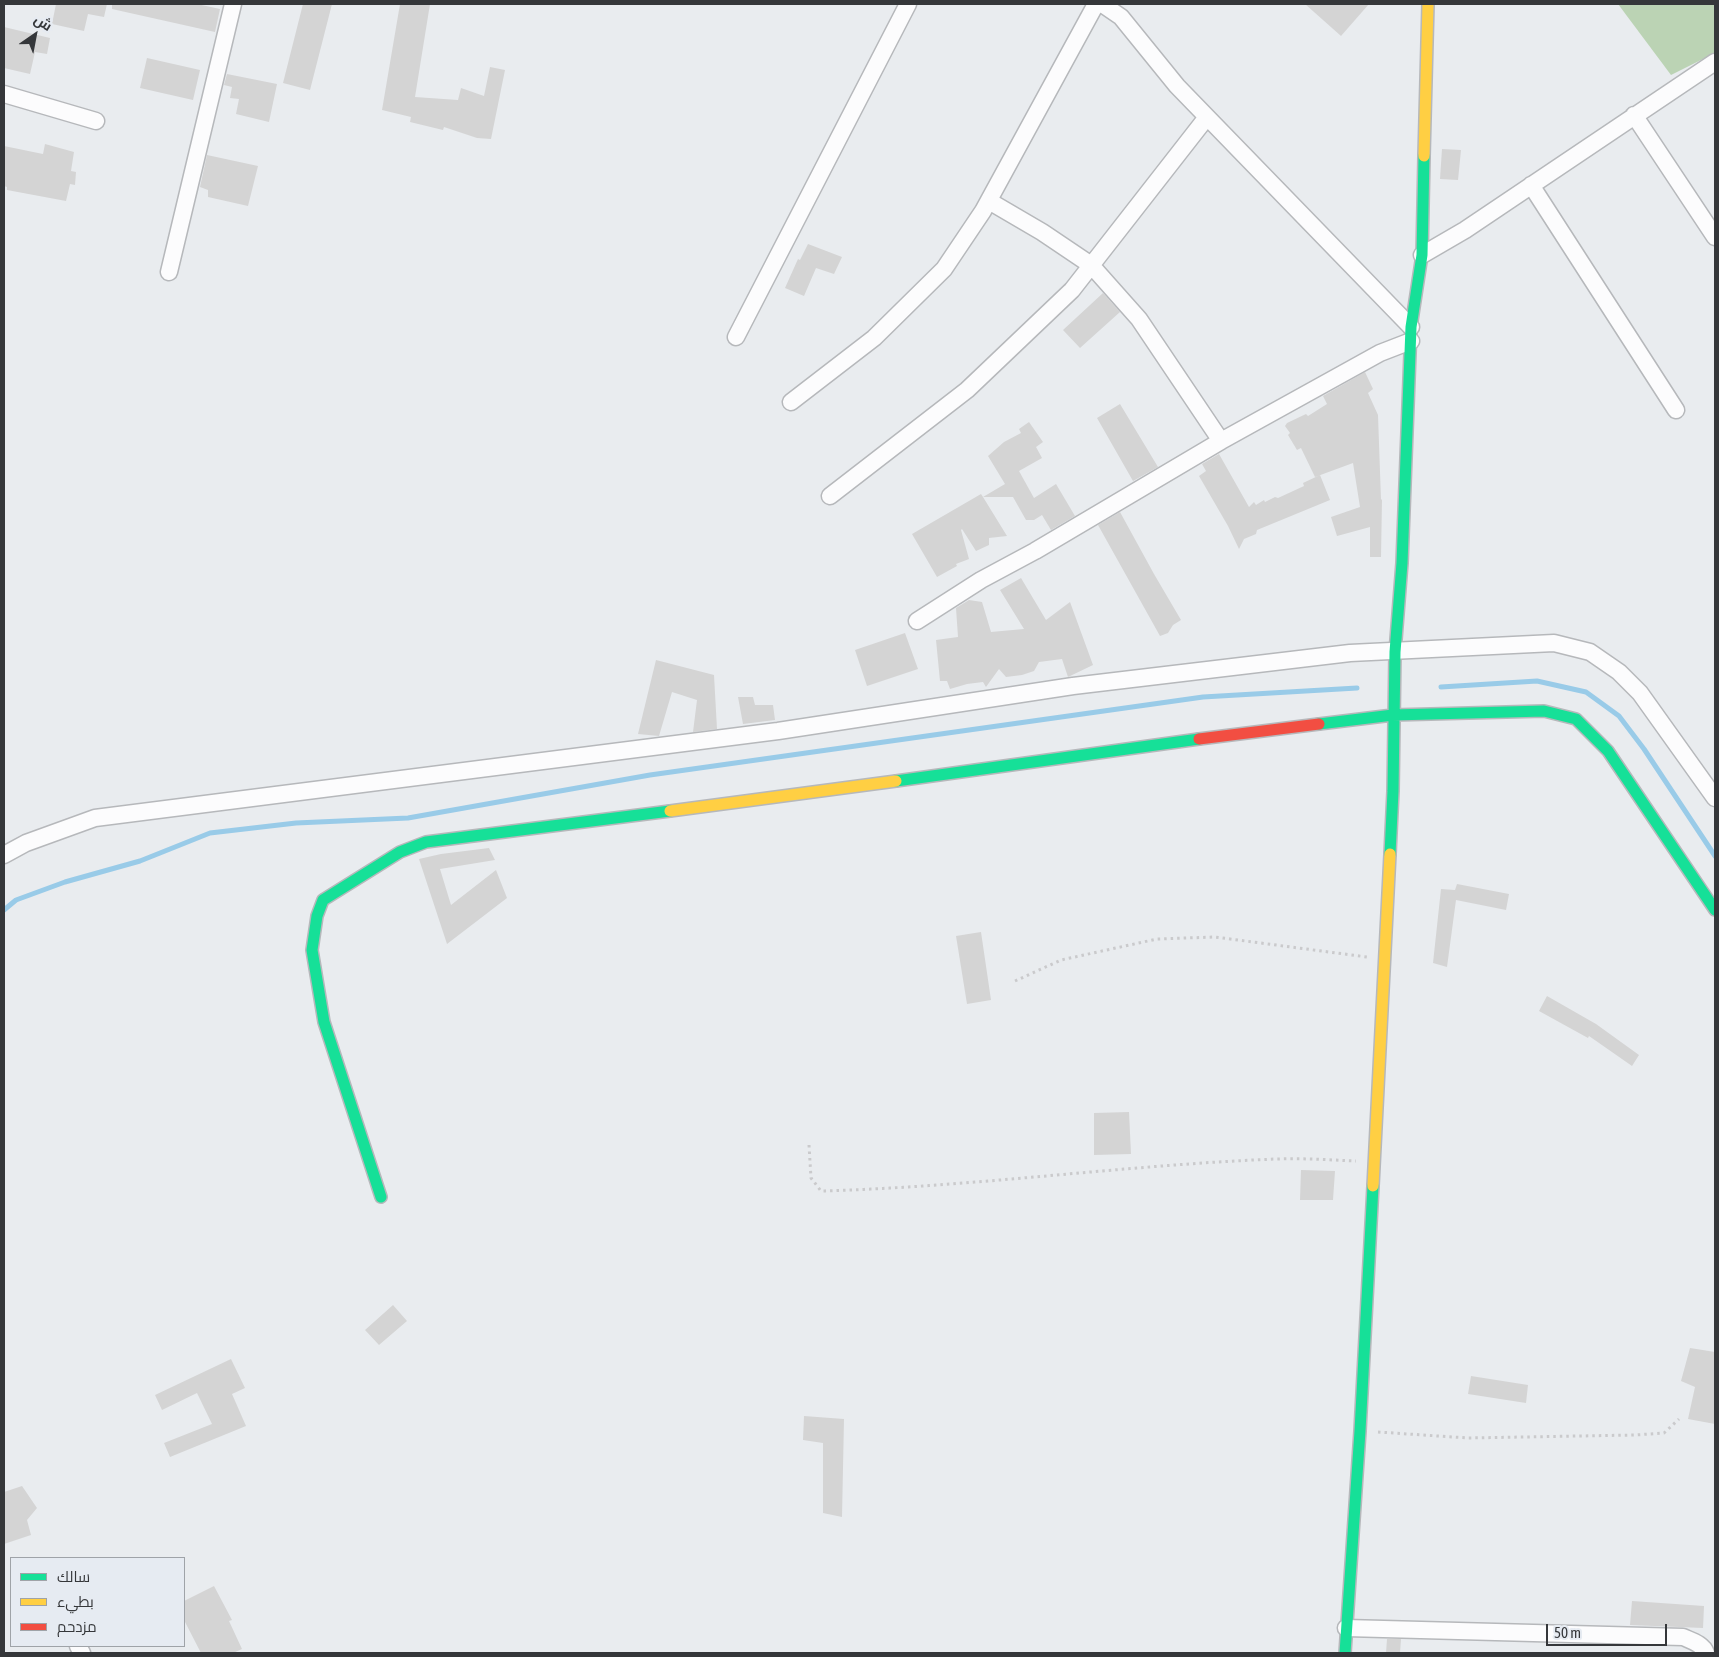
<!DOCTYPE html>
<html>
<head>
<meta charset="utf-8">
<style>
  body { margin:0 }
  #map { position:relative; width:1719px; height:1657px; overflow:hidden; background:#e9ecef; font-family:"Asap Condensed",Cairo,sans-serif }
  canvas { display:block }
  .frame { position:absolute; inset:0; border:5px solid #35373a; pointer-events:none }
  .legend { position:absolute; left:10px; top:1557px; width:175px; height:90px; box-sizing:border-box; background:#e6ebf2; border:1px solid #9fa3a8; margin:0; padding:6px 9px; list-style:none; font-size:15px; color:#35373a }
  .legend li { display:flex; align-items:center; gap:10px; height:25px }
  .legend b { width:25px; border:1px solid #9fa3a8 }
  .north { position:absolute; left:10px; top:10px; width:50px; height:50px; -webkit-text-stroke:4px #e6ebf2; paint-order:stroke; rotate:33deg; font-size:14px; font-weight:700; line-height:20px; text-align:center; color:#35373a }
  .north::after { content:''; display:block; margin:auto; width:18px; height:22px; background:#35373a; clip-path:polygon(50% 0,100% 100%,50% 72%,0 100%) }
  .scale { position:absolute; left:1546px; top:1624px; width:121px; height:22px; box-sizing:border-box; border:2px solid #35373a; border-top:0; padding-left:6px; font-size:15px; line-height:18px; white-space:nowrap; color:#35373a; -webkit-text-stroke:4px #e6ebf2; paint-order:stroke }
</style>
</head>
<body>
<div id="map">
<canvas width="1719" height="1657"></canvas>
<div class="frame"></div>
<ul class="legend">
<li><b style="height:6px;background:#16e098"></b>سالك</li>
<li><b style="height:6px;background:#ffcf43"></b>بطيء</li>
<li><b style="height:6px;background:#f24e42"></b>مزدحم</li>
</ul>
<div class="north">ش</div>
<div class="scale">50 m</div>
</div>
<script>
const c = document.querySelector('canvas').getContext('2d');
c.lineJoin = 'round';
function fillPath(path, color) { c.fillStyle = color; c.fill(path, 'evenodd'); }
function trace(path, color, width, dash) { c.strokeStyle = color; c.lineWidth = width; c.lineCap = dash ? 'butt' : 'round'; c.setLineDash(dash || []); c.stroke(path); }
fillPath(new Path2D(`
  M1618 4H1715V53L1671 75Z`), '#bbd3b4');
trace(new Path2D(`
  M1441 687 1537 681 1586 692 1619 716 1644 749 1715 856
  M4 910 16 900 65 882 140 861 210 833 296 823 408 818 650 775 1203 697 1357 688`), '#99cbe8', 5);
fillPath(new Path2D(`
  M56 4H107L104 17 88 14 84 31 52 24Z
  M112 4H197L220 9 215 32 112 9Z
  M303 4H332L310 90 283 83Z
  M400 4H430L415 97 458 100 461 88 484 96 490 67 505 70 491 139 477 138 444 127 443 130 410 122 411 117 382 110Z
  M1305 4H1369L1341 36Z
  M4 27 50 38 47 54 35 52 30 74 4 68Z
  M147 58 200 70 193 100 140 88Z
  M227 74 277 84 269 122 236 114 239 99 230 98 232 87 224 85Z
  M45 144 74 152 71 171 76 172 75 185 70 184 66 201 7 190V187L4 186V146L43 154Z
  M1442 149 1461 150 1458 180 1440 179Z
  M207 155 258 166 248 206 208 197V190L200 187Z
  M808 244 842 257 834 274 816 268 804 296 785 288 798 259 800 260Z
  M1103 293 1120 312 1080 348 1063 330Z
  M1365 372 1373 389 1368 393 1378 415 1381 500 1382 499 1381 557H1370V527L1337 536 1331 517 1360 507 1353 463 1315 477 1301 448 1297 450 1288 435 1290 433 1285 426 1287 423 1306 414 1308 416 1327 404 1323 396Z
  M1120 404 1158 467 1133 481 1097 418Z
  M1029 422 1043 442 1036 447 1042 458 1019 471 1034 498 1056 484 1075 516 1051 530 1042 515 1034 520H1026L1013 497H983L1007 536 989 538V545L976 551 962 529 961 530 969 559 956 564 957 566 937 577 912 534 981 494 983 497 1005 484 988 456 1004 442 1021 433 1019 429Z
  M1219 454 1249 507 1254 502 1256 505 1264 500 1265 502 1275 497 1278 498 1304 486 1303 483 1320 475 1330 500 1257 530 1256 534 1244 539 1239 549 1228 526 1199 476 1206 471 1202 464Z
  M1120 512 1154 574 1181 620 1173 625 1168 633 1160 636 1098 525Z
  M1021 578 1046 620 1070 602 1093 665 1068 677 1062 659 1039 662 1034 671 1022 675 1006 677 999 669 986 687 983 682 967 684 950 689 947 681H940L936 640 958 637 956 608 969 600 982 602 991 632 1024 629 1000 590Z
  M905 633 918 669 867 686 855 650Z
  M656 660 714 675 717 729 693 732 697 700 672 692 659 736 638 734Z
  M738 697H753L755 705H773L775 720 743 724Z
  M489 848 495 860 440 869 451 905 496 870 507 898 447 944 419 859 441 854Z
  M1457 884 1509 894 1506 910 1456 900 1447 967 1433 963 1441 889 1455 890Z
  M981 932 991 1000 967 1004 956 936Z
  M1547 996 1596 1024 1639 1055 1632 1066 1589 1036 1588 1038 1539 1011Z
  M1129 1112 1131 1154 1094 1155V1113Z
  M1301 1170 1335 1171 1333 1200H1300Z
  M393 1305 407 1321 379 1345 365 1330Z
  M1690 1348 1715 1352V1424L1688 1419 1695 1387 1681 1381Z
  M231 1359 245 1388 232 1394 246 1426 170 1457 164 1443 212 1424 197 1393 162 1410 155 1395Z
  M1471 1376 1528 1385 1526 1403 1468 1394Z
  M804 1416 844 1419 842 1517 823 1513V1443L803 1440Z
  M22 1486 37 1508 27 1520 31 1535 4 1544V1492Z
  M214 1586 232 1620 229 1621 242 1649 233 1653H201L184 1620V1601Z
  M1632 1601 1704 1606 1703 1628 1630 1625Z
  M1387 1639H1401L1400 1653H1386Z`), '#d4d4d4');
const street = new Path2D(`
  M1102 4 1121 17 1177 86 1411 327
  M4 94 96 121
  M1634 115 1715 237
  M1531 185 1676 410
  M989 201 1042 232 1091 265 1139 319 1221 441
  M1422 255 1465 230 1715 62
  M169 272 233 4
  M736 337 908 4
  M791 402 874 338 944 269 983 211 1096 4
  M830 496 967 390 1072 290 1207 117
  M917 621 981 580 1035 551 1221 441 1380 353 1411 341
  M4 855 26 843 95 818 778 731 1073 686 1350 653 1554 643 1590 652 1619 672 1640 693 1715 798
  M1346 1628 1683 1637C1692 1641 1703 1644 1706 1653
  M78 1646 82 1653`);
const fast = new Path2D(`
  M1319 724 1393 715 1544 711 1576 719 1608 751 1715 910
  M896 781 1199 739
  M1390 854 1393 791 1395 652 1402 563 1411 327 1422 255 1424 156
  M381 1197 324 1022 312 950 317 916 323 900 400 852 426 842 670 811
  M1345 1653 1360 1431 1373 1186`);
const slow = new Path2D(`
  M1424 156 1428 4
  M670 811 896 781
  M1373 1186 1390 854`);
const jam = new Path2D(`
  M1199 739 1319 724`);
trace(street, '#b6b8bb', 19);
trace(fast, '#b6b8bb', 14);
trace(slow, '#b6b8bb', 14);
trace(jam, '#b6b8bb', 14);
trace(new Path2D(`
  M1015 981 1061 960 1157 939 1215 937 1367 957
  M809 1145 811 1178 821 1191C973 1187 1124 1165 1276 1159 1303 1158 1330 1160 1356 1161
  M1378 1432 1468 1438 1635 1435 1664 1433 1679 1419`), '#cacacc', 3, [2.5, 4]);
trace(street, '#fcfcfd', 16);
trace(fast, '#16e098', 11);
trace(slow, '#ffcf43', 11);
trace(jam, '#f24e42', 11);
</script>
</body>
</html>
